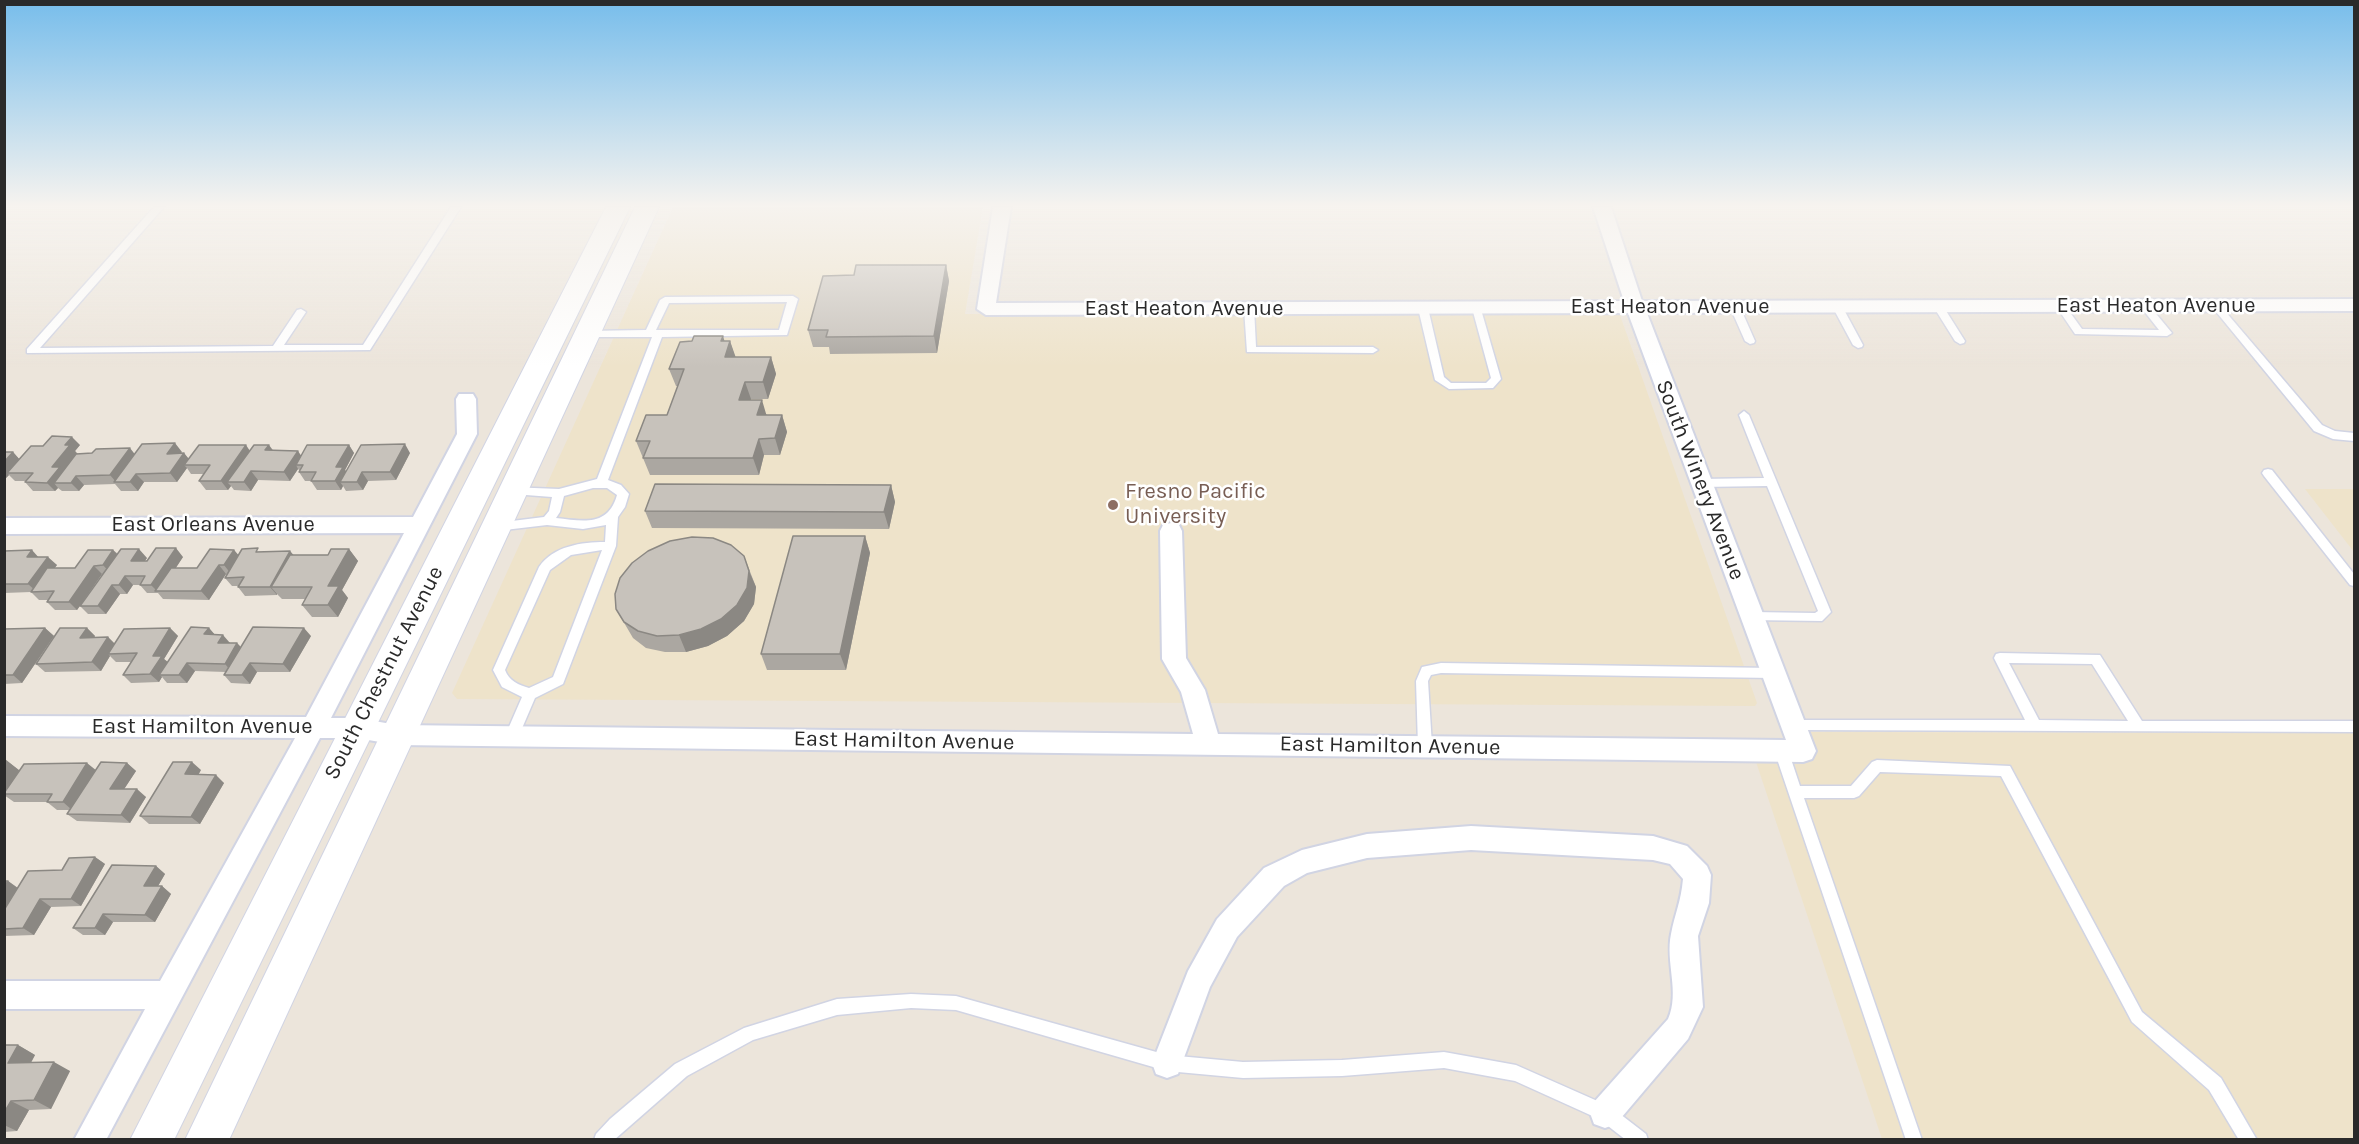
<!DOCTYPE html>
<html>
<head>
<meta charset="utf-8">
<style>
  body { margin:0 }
  #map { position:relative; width:2359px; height:1144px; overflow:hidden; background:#ece5db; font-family:Karla,sans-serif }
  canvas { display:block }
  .frame { position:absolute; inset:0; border:6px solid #2a2a2a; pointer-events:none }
</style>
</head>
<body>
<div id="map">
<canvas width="2359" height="1144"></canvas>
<div class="frame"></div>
</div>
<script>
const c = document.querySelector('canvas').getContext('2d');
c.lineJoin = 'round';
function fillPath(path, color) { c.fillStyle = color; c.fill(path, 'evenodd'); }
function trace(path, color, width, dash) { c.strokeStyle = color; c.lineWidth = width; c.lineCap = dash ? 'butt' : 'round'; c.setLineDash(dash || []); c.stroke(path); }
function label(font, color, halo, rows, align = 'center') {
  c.font = font + ' Karla,sans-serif'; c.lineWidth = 5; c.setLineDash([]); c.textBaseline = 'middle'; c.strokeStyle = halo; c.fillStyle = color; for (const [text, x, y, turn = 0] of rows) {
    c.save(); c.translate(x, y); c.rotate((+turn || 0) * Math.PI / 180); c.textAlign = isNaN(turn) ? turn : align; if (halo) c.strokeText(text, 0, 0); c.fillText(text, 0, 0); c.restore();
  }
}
fillPath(new Path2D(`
  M673 207H983L965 314 1620 315 1757 703 1755 706 457 699 452 693Z
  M2305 489H2354V552Z
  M1799 732 2354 733V1139H1882L1755 759Z`), '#eee3ca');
const service = new Path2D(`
  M154 207H164L40 348 273 346 297 310 301 309 306 312 284 345H363L451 207H461L370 350 27 353V349Z
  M793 296 798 299 787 335 662 337 608 480 621 485 629 494 625 507 618 517 616 546 563 684 535 698 517 740 512 742 507 740 505 736 522 697 502 687 493 670 539 567C553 546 582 542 605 542L606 525 583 529 547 525 496 531 490 527 496 523 544 517 549 511 552 497 513 494 509 493 507 490 509 487 559 489 597 479 652 337H586L581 334 586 331 646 330 660 300 665 297ZM787 302 779 330H656L669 303ZM593 488H607L617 495C608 527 583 521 556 518L560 512 564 496ZM602 550 553 677 529 688C519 685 509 681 505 670L550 570 571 555Z
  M1837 303 1842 306 1863 345 1862 347 1858 348 1853 345 1832 306Z
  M1938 303 1943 306 1965 341 1964 343 1960 344 1955 341 1933 306Z
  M2061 303 2064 304 2082 329 2159 330 2140 306 2142 304H2148L2172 333 2167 336 2075 334 2056 306Z
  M2216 303 2219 304 2322 425 2335 431 2354 433V441L2333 439 2314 431 2213 308V304Z
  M1735 304 1740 307 1755 341 1754 343 1750 344 1745 341 1730 307Z
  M1249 305 1254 308 1256 347H1373L1378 350 1373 353 1247 352 1244 308Z
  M1423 305 1428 308 1444 377 1451 383H1486L1491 378 1472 308 1474 306H1480L1501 379 1493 388 1449 389 1435 380 1418 308Z
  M1744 411 1749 415 1831 612 1822 621 1748 620 1746 617 1748 614 1752 612 1815 613 1818 611 1767 486 1701 487 1695 483 1701 479 1764 478 1739 415Z
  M2268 469 2272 470 2354 574V586L2350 585 2264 476 2262 473 2264 470Z
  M2000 653 2100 655 2142 721H2354V732L1794 730 1789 729 1787 725 1789 721 1794 720H2025L1994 658 1996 654ZM2009 663 2092 664 2128 721 2039 720Z
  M1441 663 1773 668 1778 669 1779 673 1778 677 1773 678 1441 673 1431 675 1428 681 1432 746 1430 750 1425 752 1420 750 1418 746 1416 681 1422 667Z
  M1781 744 1786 746 1788 750 1800 786H1851L1872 762 1877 760 2010 766 2142 1012 2221 1078 2257 1140H2239L2209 1090 2132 1022 2001 776 1880 772 1859 796 1854 798H1804L1922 1140H1906L1774 750 1776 746Z
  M911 994 956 996 1167 1055 1243 1062 1342 1060 1444 1052 1516 1065 1611 1107 1646 1134 1648 1140H1626L1599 1119 1515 1081 1444 1068 1342 1076 1243 1078 1167 1071 956 1010 911 1008 837 1015 753 1040 687 1076 614 1140H594L596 1134 610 1119 675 1064 744 1028 837 999Z`);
const minor = new Path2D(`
  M993 207H1011L996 303 1624 301 1593 207H1611L1642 301 2354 299V311L1647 313 1816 751 1812 759 1803 762 397 745 357 738H320L106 1140H74L145 1009H4V981H160L295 738 4 736V716L306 717 404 533 4 534V518L413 517 457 434 456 399 459 394H473L476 399 477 434 331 718H357L397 725 1193 734 1181 692 1162 659 1160 531 1163 525 1171 523 1179 525 1182 531 1186 658 1205 690 1218 734 1786 740 1628 313 986 315 977 309Z
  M1471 826 1653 836 1687 846 1707 866 1711 875 1709 903 1698 936 1703 1007 1688 1039 1616 1124 1605 1128 1594 1124 1590 1113 1594 1102 1668 1019C1680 992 1665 962 1671 934 1675 913 1681 902 1683 879L1670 864 1653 860 1471 850 1367 858 1307 873 1284 886 1237 937 1210 987 1178 1074 1167 1078 1156 1074 1152 1063 1188 971 1217 919 1264 868 1302 850 1367 834Z`);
const secondary = new Path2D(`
  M606 207H630L174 1140H130Z
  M635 207H659L229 1140H185Z`);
trace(service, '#d1d4e3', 3);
trace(minor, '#d1d4e3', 4);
trace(secondary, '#d1d4e3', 2);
fillPath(service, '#fff');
fillPath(minor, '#fff');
fillPath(secondary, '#fff');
fillPath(new Path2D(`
  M946 265 949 281 937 353 830 354 829 347H813L808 330 854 275Z
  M692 341H730L735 357H771L776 374 768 399H751L750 400 767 415H782L787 432 780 455H764L759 475H650L636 441 667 415 678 386H676L669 369Z
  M80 445 75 451 77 454H135L182 452 180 453H184L189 459 250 451 273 450 301 455 349 445 354 453 345 470 346 471 410 453 396 480 368 481 363 490 346 491 343 486 341 490H317L311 481H305L299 472 300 471 298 469 290 481 258 480 251 491 234 490 231 486 228 490H206L199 481 204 474H191L187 468 177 482H144L138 491H121L115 484 84 485 79 491H62L58 488 55 491H33L25 482V481H15L9 475 4 480V452H13L19 459Z
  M891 485 895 502 889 529 652 528 645 511Z
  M865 536 870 553 846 670H767L761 654Z
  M349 549 358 561 342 590 348 598 338 617H312L302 605 305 599H282L277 594V595L245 596 238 587V586H232L225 578 227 574H226L209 600 163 599 158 593H147L140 585H133L127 594H120L106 614H88L80 606 77 610H55L47 602 48 600H39L31 592 4 593V551L38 557 57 565 54 568H75L113 550 118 554 147 558 144 561 183 557 175 568H197L234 550 238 555 260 552 290 551 293 555H328ZM102 574H103L84 600Z
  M744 556 756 587 754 604 744 621 727 636 708 646 686 652H665L646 648 633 638 616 609Z
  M45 628 54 636 22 683 4 684V629Z
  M87 628 95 636 94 638 108 637 114 643 170 628 178 636 164 659 168 662 209 628 215 635 230 643H237L241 647 311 636 290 672H257L250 684 231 683 224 675 226 672 195 671 187 683H167L162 677 159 682 131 683 123 675 131 662H116L110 656 101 671 45 672 36 664Z
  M4 759 19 770H96L127 763 136 771 124 789 146 797 130 823 77 821 67 814 70 810H57L47 802H14L4 795Z
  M201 770 198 775 224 783 200 824H149L140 816Z
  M95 857 105 864 81 906 51 907 34 935 4 936V881H8L18 888Z
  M156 866 165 874 158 886H162L171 894 155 922H113L105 935H83L73 928Z
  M4 1045H18L35 1055 31 1063 70 1071 51 1109 29 1110 17 1131 4 1132Z`), '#aba7a1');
fillPath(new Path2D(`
  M946 265 949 281 937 353 934 336Z
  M723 336 727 349 730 341 736 358 731 374 721 341Z
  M771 357 776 374 768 399 763 382Z
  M745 382 751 399 745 417 739 400Z
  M762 400 767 417 757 415Z
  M782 415 787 432 780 455 775 438Z
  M72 437 80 445 75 451 78 454 54 483 58 488 55 491 47 483 52 467 65 445Z
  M759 439 764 455 759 475 753 458Z
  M175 443 182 452 174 462 167 454Z
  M405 444 410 453 396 480 390 472Z
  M246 445 252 454 227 482 231 486 228 490 221 481Z
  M269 445 275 453 265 450Z
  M349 445 354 453 345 470 349 475 340 482 343 486 341 490 335 481 336 467Z
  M130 448 137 457 116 482 110 475Z
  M298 451 304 460 296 465 298 469 290 481 284 472Z
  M13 452 21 461 7 473 9 475 4 480V462Z
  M184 453 191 462 184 465 187 468 177 482 170 473Z
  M251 471 258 480 251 491 244 482Z
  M362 472 368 481 363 490 357 482Z
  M136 474 144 482 138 491 130 482Z
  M76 476 84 485 79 491 71 483Z
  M891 485 895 502 889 529 884 512Z
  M865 536 870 553 846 670 840 654Z
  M176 548 183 557 161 591H157L151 585Z
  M139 549 147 558 139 570 131 561Z
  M349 549 358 561 342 590 348 598 338 617 328 605V586Z
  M32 550 40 559 27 557Z
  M113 550 121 558 111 574 103 565Z
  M234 550 241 558 231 574 224 565Z
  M290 551 297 559 271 587 277 594V595L270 587Z
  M48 557 57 565 37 592 28 584Z
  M219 565 226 574 209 600 201 591Z
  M94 566 102 574 77 610 69 602Z
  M749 571 756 587 754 604 744 621 727 636 708 646 686 652 679 635Z
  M125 576 133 585 127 594 119 585Z
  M112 585 120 594 106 614 98 606Z
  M45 628 54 636 22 683 13 675Z
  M87 628 95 636 88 646 80 638Z
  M170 628 178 636 164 659 170 664 159 675 162 677 159 682 150 674 153 656Z
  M209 628 216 636 204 634Z
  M304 628 311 636 290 672 283 664Z
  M223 635 230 643H218Z
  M108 637 117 646 108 654 110 656 101 671 92 662Z
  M237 643 245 652 232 672 225 664Z
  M187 663 195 671 187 683 179 675Z
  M250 663 257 672 250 684 242 675Z
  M5 759 20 771 4 795V761Z
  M192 762 201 770 194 782 185 774Z
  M87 763 97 771 72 810 63 802Z
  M127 763 136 771 119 797 110 789Z
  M216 775 224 783 200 824 191 817Z
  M137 789 146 797 130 823 121 815Z
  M95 857 105 864 81 906 71 899Z
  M156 866 165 874 154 893 144 886Z
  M8 881 19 889 4 912V887Z
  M162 886 171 894 155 922 145 915Z
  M40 899 51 907 34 935 23 928Z
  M103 914 113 922 105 935 95 928Z
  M18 1045 35 1055 25 1073 8 1063Z
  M54 1062 70 1071 51 1109 34 1100Z
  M11 1101 29 1110 17 1131 4 1125V1113Z`), '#8b8883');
const building = new Path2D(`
  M856 265H946L934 336 826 337 828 330H808L823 276 854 275Z
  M694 336H723L721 341H730L725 357H771L763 382H745L739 400H762L757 415H782L775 438 759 439 753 458H643L650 441H636L646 415H667L684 369H669L680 342 692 341Z
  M52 436 72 437 65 445H70L52 467H60L47 483 25 482 33 473H7L31 446H43Z
  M175 443 167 454 184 453 170 473 136 474 130 482H114L142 444Z
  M405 444 390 472H362L357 482H340L361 445Z
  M199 445H246L221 481H199L210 465H184Z
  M254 445H269L265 450 298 451 284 472 251 471 244 482H227Z
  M307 445H349L336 467H343L335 481H311L316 472H299L303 465H296Z
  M130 448 110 475 76 476 71 483H54L76 454 92 453 96 449Z
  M4 452H13L4 462Z
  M655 484 891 485 884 512 645 511Z
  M793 536H865L840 654H761Z
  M692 537 713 538 731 545 744 556 749 571 747 588 737 605 721 619 701 629 679 635 657 636 638 631 624 622 616 609 615 594 620 578 632 563 648 551 670 541Z
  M156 548H176L151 585H140L145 576H125L119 585H112L98 606H80L121 549H139L131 561H147Z
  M258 548 256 552 290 551 270 587H238L244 577 225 578 242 549Z
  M210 549 234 550 224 565H219L201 591H155L171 568H197Z
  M331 549H349L328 586H339L328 605H302L312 587H271L290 555H328Z
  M32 550 27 557H48L28 584H4V551Z
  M88 550H113L103 565 94 566 69 602H47L54 591 31 592 47 568H75Z
  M191 627 209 628 204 634 223 635 218 643H237L225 664 187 663 179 675H159Z
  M253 627 304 628 283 664 250 663 242 675H224Z
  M45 628 13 675H4V629Z
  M60 628H87L80 638 108 637 92 662 36 664Z
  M170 628 153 656H162L150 674 123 675 137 653 108 654 124 629Z
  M101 762 127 763 110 789H137L121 815 67 814Z
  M173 762H192L185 774 216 775 191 817 140 816Z
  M87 763 63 802H47L52 794H4V793L24 764Z
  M95 857 71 899H40L23 928 4 929V910L28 871 62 870 69 858Z
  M112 865 156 866 144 886H162L145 915 103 914 95 928H73Z
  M4 881H8L4 887Z
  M4 1045H18L8 1063 54 1062 34 1100 11 1101 4 1113Z`);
fillPath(building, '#c7c2bb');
trace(building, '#8b8883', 1.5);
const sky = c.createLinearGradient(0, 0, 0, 367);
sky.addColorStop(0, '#77bdeb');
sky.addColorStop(0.56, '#f6f3ef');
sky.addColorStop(1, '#f6f3ef00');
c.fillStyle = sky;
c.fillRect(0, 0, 2359, 367);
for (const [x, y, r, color] of [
  [1113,505,6,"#8d6e63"]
]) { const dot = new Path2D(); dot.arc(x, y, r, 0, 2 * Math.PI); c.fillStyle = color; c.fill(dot); trace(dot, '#fff', 2); }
label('22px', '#2a2a2a', '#fff', [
  ["East Heaton Avenue",2156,306],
  ["East Heaton Avenue",1670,307],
  ["East Heaton Avenue",1184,309],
  ["South Winery Avenue",1700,480,69],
  ["East Orleans Avenue",213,525],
  ["South Chestnut Avenue",384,673,-63],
  ["East Hamilton Avenue",202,727],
  ["East Hamilton Avenue",904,741,1],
  ["East Hamilton Avenue",1390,746,1]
]);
label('22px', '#785e54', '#fff', [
  ["Fresno Pacific",1125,492],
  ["University",1125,517]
], 'left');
</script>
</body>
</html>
